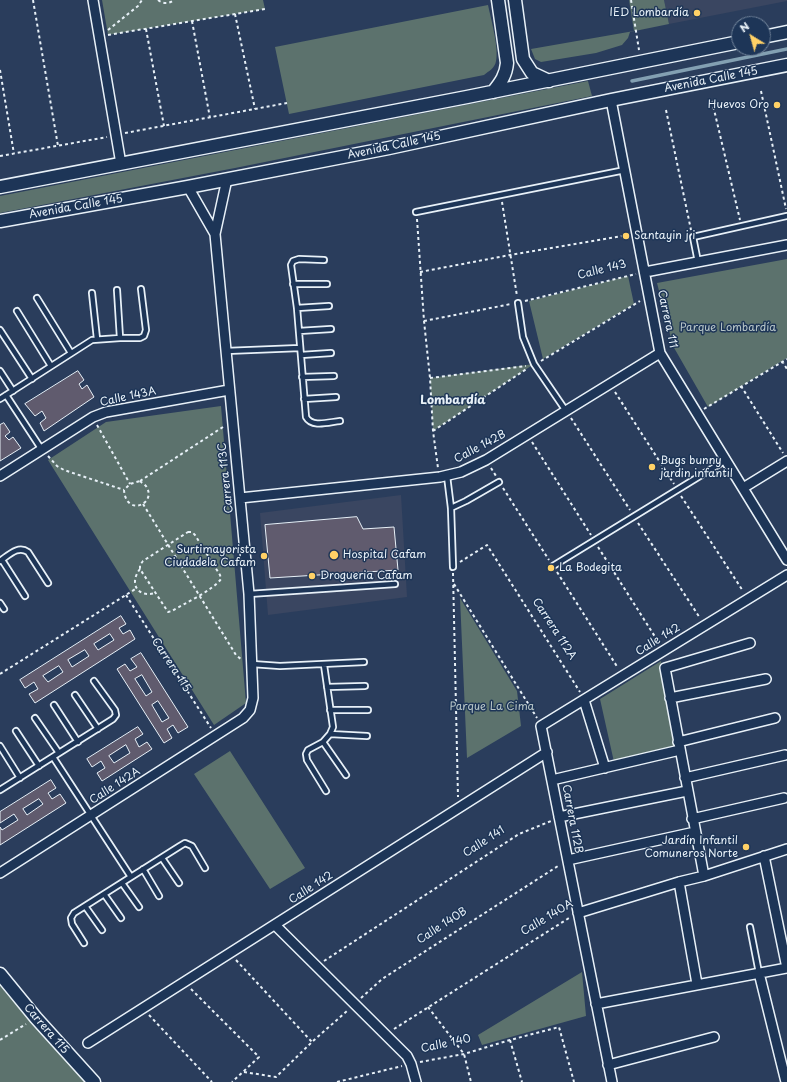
<!DOCTYPE html>
<html>
<head>
<meta charset="utf-8">
<style>
  body { margin:0 }
  #map { position:relative; width:787px; height:1082px; overflow:hidden; background:#2a3d5c; font-family:"Playpen Sans",sans-serif }
  canvas { display:block }
  .north { position:absolute; left:731px; top:16px; width:40px; height:40px; box-sizing:border-box; background:#1d3557; border:1px solid #6e8097; border-radius:50%; rotate:323deg; font-size:11px; font-weight:700; line-height:16px; text-align:center; color:#e8f1f8 }
  .north::after { content:''; display:block; margin:auto; width:14px; height:18px; background:#ffd166; clip-path:polygon(50% 0,100% 100%,50% 72%,0 100%) }
</style>
</head>
<body>
<div id="map">
<canvas width="787" height="1082"></canvas>
<div class="north">N</div>
</div>
<script>
const c = document.querySelector('canvas').getContext('2d');
c.lineJoin = 'round';
function fillPath(path, color) { c.fillStyle = color; c.fill(path, 'evenodd'); }
function trace(path, color, width, dash) { c.strokeStyle = color; c.lineWidth = width; c.lineCap = dash ? 'butt' : 'round'; c.setLineDash(dash || []); c.stroke(path); }
function label(font, color, halo, rows, align = 'center') {
  c.font = font + ' "Playpen Sans",sans-serif'; c.lineWidth = 3; c.setLineDash([]); c.textBaseline = 'middle'; c.strokeStyle = halo; c.fillStyle = color; for (const [text, x, y, turn = 0] of rows) {
    c.save(); c.translate(x, y); c.rotate((+turn || 0) * Math.PI / 180); c.textAlign = isNaN(turn) ? turn : align; if (halo) c.strokeText(text, 0, 0); c.fillText(text, 0, 0); c.restore();
  }
}
fillPath(new Path2D(`
  M664 0H787V1L669 24Z
  M401 495 407 597 268 615 260 513Z`), '#3a4661');
fillPath(new Path2D(`
  M102 0H263L265 9 108 35Z
  M629 0H664L669 24 630 32 628 38 622 45 596 53 541 62 535 59 531 49 634 31Z
  M488 5C491 19 499 48 496 61 495 68 489 71 484 75L289 114 275 47Z
  M588 81 592 96 235 168 0 213V196Z
  M787 259V358L708 407 673 346 657 283Z
  M628 276 634 304 543 359 529 301Z
  M534 364 433 431 430 378Z
  M221 406 246 703 214 725 48 460 106 422Z
  M460 598 517 691 521 726 467 758Z
  M661 661 678 746 614 762 600 699Z
  M230 751 305 868 270 889 194 774Z
  M582 972 586 1016 482 1045 478 1035Z
  M0 985 85 1082H0Z`), '#5c726d');
trace(new Path2D(`
  M632 81 787 49`), '#83a0b2', 3.5);
const building = new Path2D(`
  M78 371 84 380 79 384 82 389 87 385 94 397 44 431 40 423 46 418 42 411 35 416 25 404Z
  M4 423 10 432 5 436 9 440 13 437 21 448 0 461V425Z
  M357 517 363 529 394 527 398 570 270 578 265 525Z
  M121 616 126 624 119 628 123 634 130 630 135 639 35 703 29 694 38 689 34 682 25 688 20 680ZM110 634 114 640 98 650 94 644ZM85 650 89 656 72 667 68 660ZM59 666 63 672 48 682 43 676Z
  M141 653 188 727 178 733 173 725 167 729 172 738 164 743 117 669 125 664 130 671 137 667 131 659ZM142 675 152 692 146 696 135 679ZM158 701 169 718 162 722 152 705Z
  M138 727 143 734 135 739 139 747 147 742 152 749 102 781 97 773 105 768 101 761 92 767 87 759ZM126 745 130 753 114 763 109 756Z
  M51 780 56 788 48 793 52 799 60 794 66 803 0 845V827L2 830 18 820 14 814 0 823V812ZM39 799 43 804 27 815 23 809Z`);
fillPath(building, '#605b6e');
trace(building, '#e8f1f8', 1);
const lane = new Path2D(`
  M416 212 625 170
  M324 260 299 259 293 261 291 265 297 308 306 417C312 428 329 422 340 421
  M698 262 693 237 787 216
  M293 284H327
  M117 290 120 338
  M92 293 97 339
  M37 298 71 353
  M518 303 523 337 534 364 566 411
  M297 308 329 306
  M17 311 51 366
  M0 330 32 379
  M299 331 331 329
  M226 351 300 348
  M301 355 331 353
  M0 371 13 391
  M302 377 334 376
  M6 395 42 450
  M0 399 92 340 120 338H140L144 336 146 330 141 289
  M304 399 336 397
  M447 476 451 508 453 567
  M451 508 466 501 499 482
  M2 560 25 596
  M0 561C9 555 18 545 28 552L48 583
  M553 566 726 460
  M249 594 395 584
  M0 603 4 609
  M252 664 280 666 364 662
  M324 665 333 727 330 734 323 742 308 750 306 754 307 760 326 791
  M327 687 365 686
  M75 695 98 729
  M54 705 78 742
  M330 710H368
  M35 718 59 753
  M16 731 39 766
  M330 734 367 736
  M323 742 346 775
  M0 746 20 778
  M53 757 131 877
  M0 790 113 719 116 715 115 710 94 681
  M162 858 179 883
  M143 869 159 896
  M122 883 139 907
  M104 894 121 918
  M85 906 102 930
  M750 927 759 973
  M84 943 72 924 71 918 74 913 180 846 185 843 192 846 205 868`);
const street = new Path2D(`
  M93 0 121 164
  M611 100 660 353 787 560
  M188 187 215 234
  M645 272 787 245
  M0 476 93 417 106 412 229 390
  M743 488 787 461
  M240 498 440 477 461 472 486 460 660 353
  M670 698 766 679
  M584 700 605 768
  M678 742 775 718
  M685 778 785 755
  M552 780 680 750
  M559 817 687 791
  M692 819 784 798
  M764 856 787 968
  M568 860 695 832
  M0 873 243 718 250 710 253 698 249 594 215 234 227 179
  M704 876 665 668 750 643
  M679 882 697 984
  M578 913 679 882 704 876 787 849
  M275 925 407 1056 411 1064 416 1082
  M759 973 786 1082
  M596 1004 787 968
  M88 1043 547 752
  M608 1065 714 1037
  M612 1082 541 726 787 575`);
const secondary = new Path2D(`
  M515 0 523 59 532 73 549 81
  M763 37 787 32
  M493 92C501 82 506 75 507 63L498 0
  M0 187 467 97 739 42
  M0 221 188 187 389 148 611 100 787 65
  M0 974 36 1018 94 1082`);
trace(lane, '#e8f1f8', 8);
trace(street, '#e8f1f8', 12);
trace(secondary, '#e8f1f8', 15);
trace(new Path2D(`
  M33 0 58 146
  M158 0C163 4 169 4 174 0
  M631 0 639 50
  M235 14 255 109
  M192 21 210 118
  M146 29 164 126
  M108 30 138 6 142 0
  M108 35 265 9
  M0 70 14 154
  M761 91 786 209
  M712 101 740 220
  M666 110 691 230
  M125 133 287 103
  M0 156 107 137
  M502 202 517 296
  M417 219 424 321 430 378 433 431 438 468
  M420 272 510 255 628 235
  M525 301 636 274
  M424 321 511 304
  M541 361 640 301
  M782 361 787 369
  M430 378 526 366
  M741 386 783 453
  M615 392 674 484
  M704 409 787 359
  M571 418 630 510
  M97 425 130 484
  M433 431 528 368
  M532 442 591 535
  M48 456 57 466 64 470 124 490
  M491 468 496 476
  M140 481 223 427
  M140 481C142 483 146 485 147 488 156 504 126 517 124 490L130 484Z
  M503 488 549 560
  M681 496 743 591
  M143 504 236 655 242 660
  M638 523 700 618
  M188 532H192L195 535 220 575 221 579C212 591 185 603 172 611L168 612 140 569V565L143 561Z
  M598 547 659 643
  M460 562 487 545 580 692
  M140 569C129 583 137 598 155 593
  M557 572 618 668
  M453 573 458 797
  M454 584 537 718
  M126 595 211 728
  M0 674 137 588
  M236 960 312 1042
  M324 961 519 834 551 821
  M191 989 259 1057 232 1082
  M361 998 382 979 558 866
  M428 1007 464 1054 471 1082
  M149 1015 212 1082
  M394 1029 569 918
  M0 1040 26 1024
  M510 1040 522 1082
  M420 1062 464 1054 510 1040 559 1027 574 1082
  M244 1072 276 1077 312 1042 348 1010
  M337 1082 402 1066`), '#e8f1f8', 2, [3, 3]);
trace(lane, '#1d3557', 4.5);
trace(street, '#1d3557', 9);
trace(secondary, '#1d3557', 12);
for (const [x, y, r, color] of [
  [697,13,4,"#ffd166"],
  [777,105,4,"#ffd166"],
  [626,236,4,"#ffd166"],
  [652,467,4,"#ffd166"],
  [334,555,5,"#ffd166"],
  [264,556,4,"#ffd166"],
  [551,568,4,"#ffd166"],
  [312,576,4,"#ffd166"],
  [746,847,4,"#ffd166"]
]) { const dot = new Path2D(); dot.arc(x, y, r, 0, 2 * Math.PI); c.fillStyle = color; c.fill(dot); trace(dot, '#1d3557', 1.5); }
label('11px', '#e8f1f8', '#1d3557', [
  ["IED Lombardía",689,13,"right"],
  ["Huevos Oro",769,105,"right"],
  ["Santayin j i",634,236],
  ["Bugs bunny",660,461],
  ["jardin infantil",660,474],
  ["Surtimayorista",256,550,"right"],
  ["Ciudadela Cafam",256,563,"right"],
  ["Hospital Cafam",343,555],
  ["La Bodegita",559,568],
  ["Drogueria Cafam",320,576],
  ["Jardín Infantil",738,841,"right"],
  ["Comuneros Norte",738,854,"right"]
], 'left');
label('11px', '#e8f1f8', '#1d3557', [
  ["Avenida Calle 145",711,80,-11],
  ["Avenida Calle 145",394,146,-12],
  ["Avenida Calle 145",76,207,-10],
  ["Calle 143",602,270,-14],
  ["Carrera 111",667,319,78],
  ["Calle 143A",128,397,-12],
  ["Calle 142B",480,447,-28],
  ["Carrera 113C",226,478,-96],
  ["Carrera 112A",554,629,57],
  ["Calle 142",658,640,-32],
  ["Carrera 115",171,665,57],
  ["Calle 142A",115,786,-33],
  ["Carrera 112B",572,819,79],
  ["Calle 141",484,842,-33],
  ["Calle 142",311,888,-33],
  ["Calle 140A",547,918,-31],
  ["Calle 140B",442,926,-33],
  ["Carrera 115",46,1029,49],
  ["Calle 140",446,1044,-12]
]);
label('11px', '#b7c5c7', '#1d3557', [
  ["Parque Lombardía",728,328],
  ["Parque La Cima",492,707]
]);
label('bold 12px', '#e8f1f8', '#1d3557', [
  ["Lombardía",453,401]
]);
</script>
</body>
</html>
